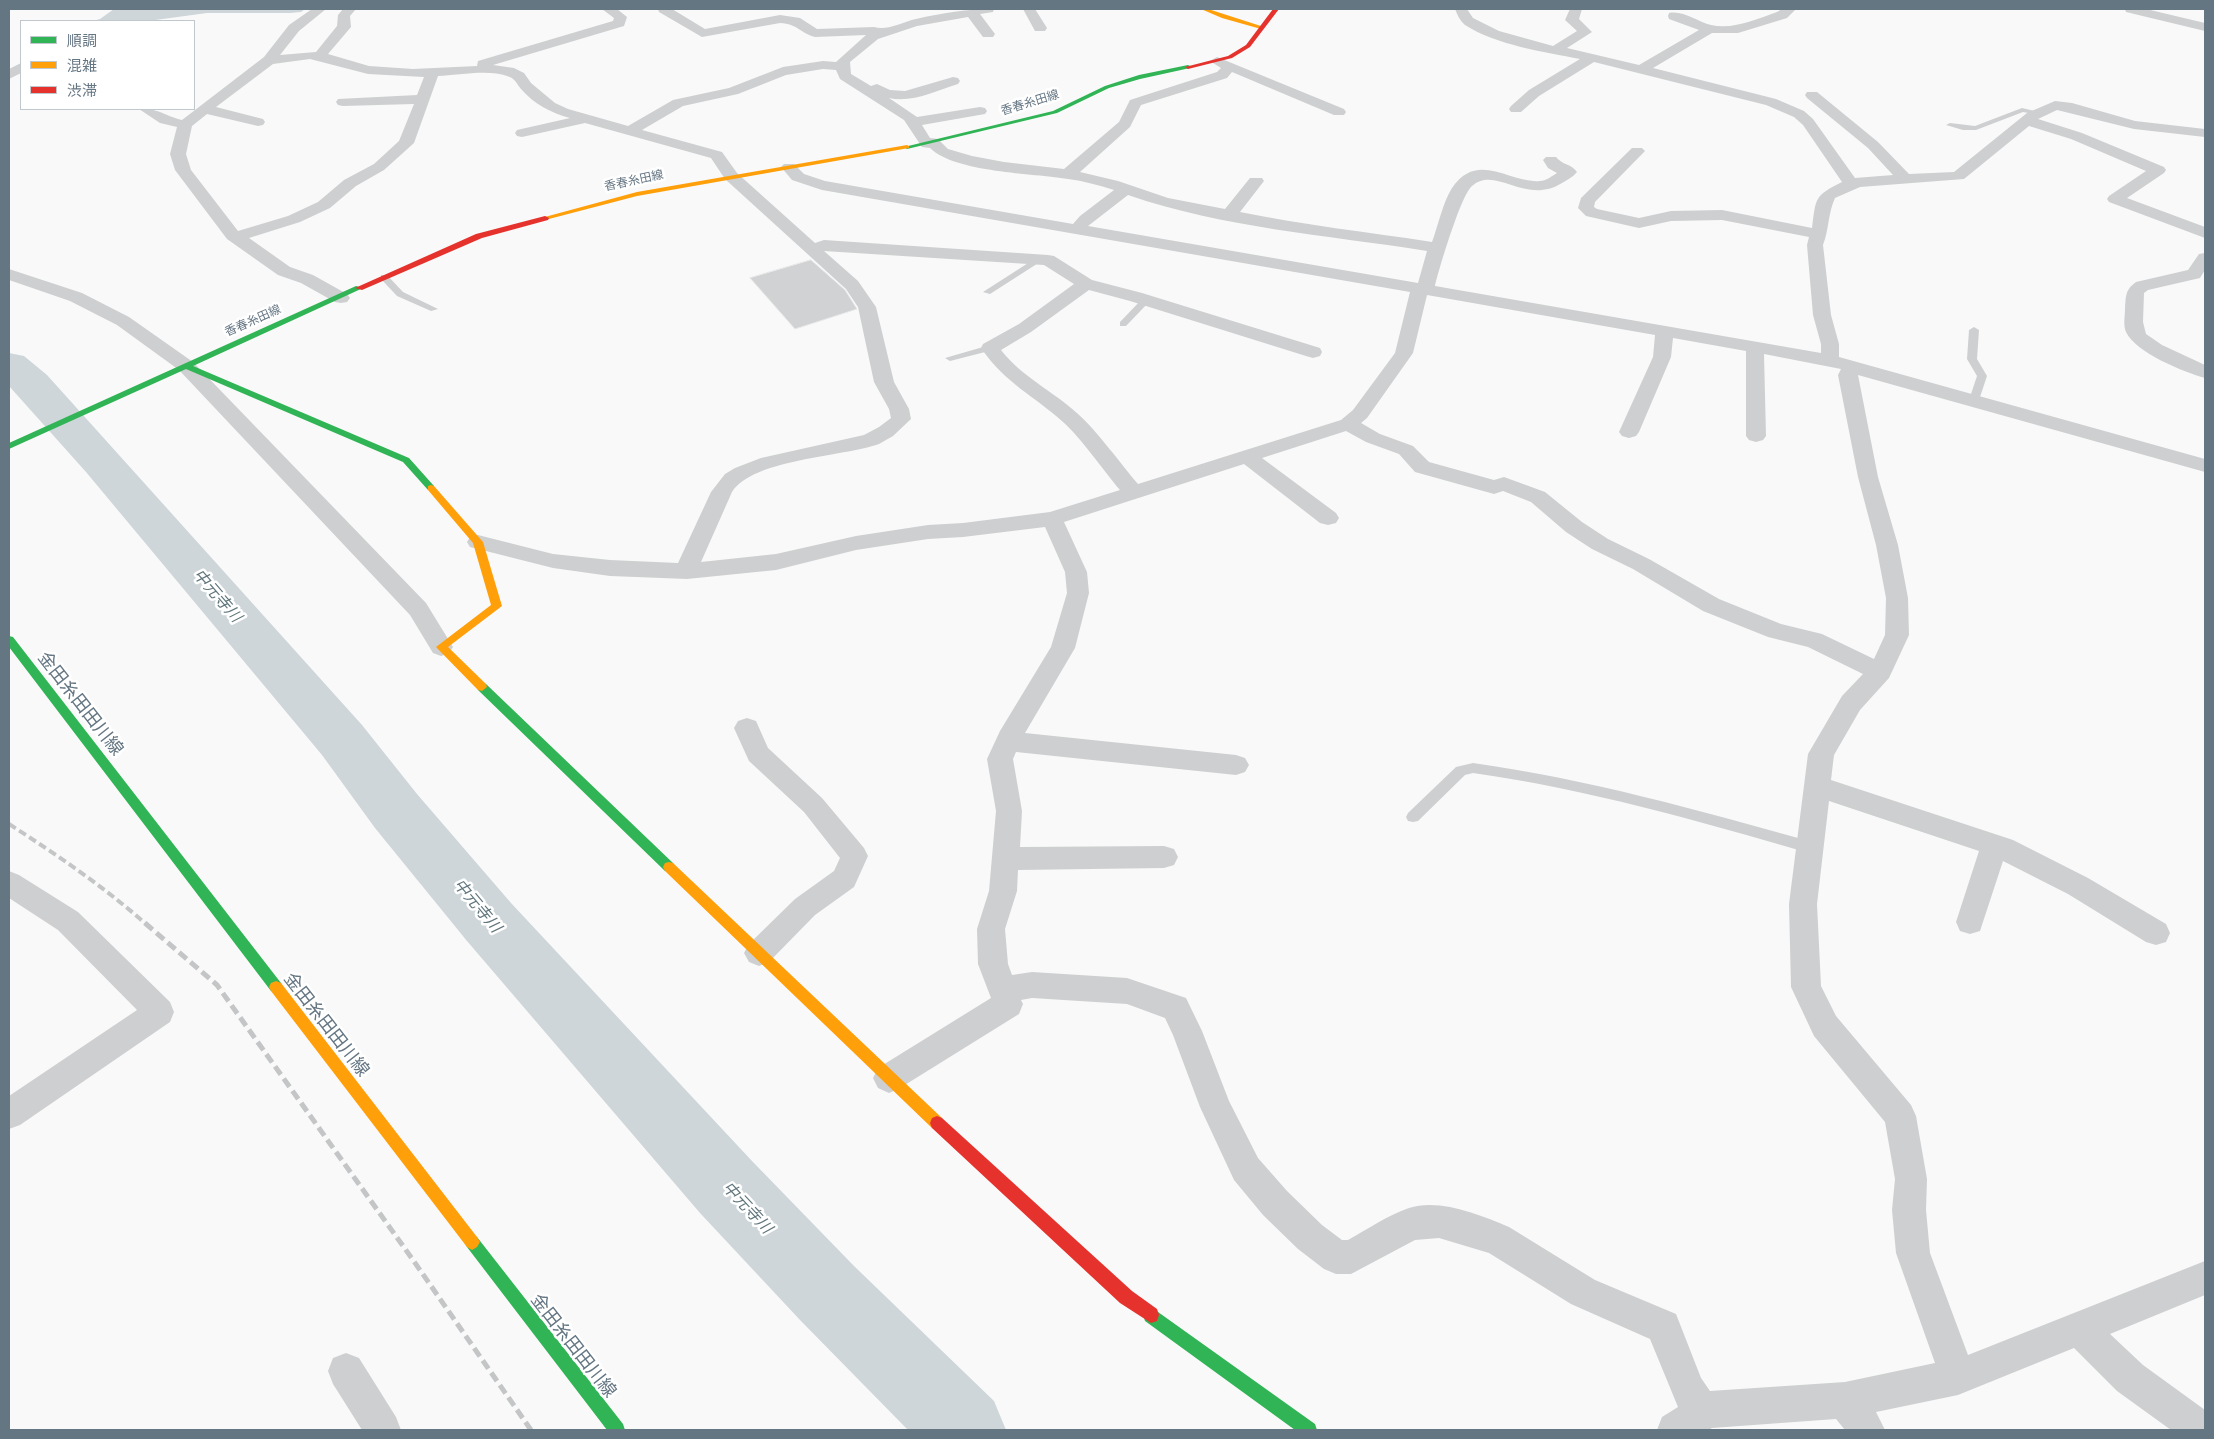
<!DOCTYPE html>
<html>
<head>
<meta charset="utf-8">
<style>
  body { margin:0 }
  #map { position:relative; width:2214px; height:1439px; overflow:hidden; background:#f9f9f9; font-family:"Open Sans","Noto Sans JP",sans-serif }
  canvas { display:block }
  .frame { position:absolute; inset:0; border:10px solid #657683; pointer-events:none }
  .legend { position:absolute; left:20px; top:20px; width:175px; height:90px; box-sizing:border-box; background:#fff; border:1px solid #c1c8cd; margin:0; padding:6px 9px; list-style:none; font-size:15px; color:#657683 }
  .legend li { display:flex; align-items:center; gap:10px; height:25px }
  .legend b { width:25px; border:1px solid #c1c8cd }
</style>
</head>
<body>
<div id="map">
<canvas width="2214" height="1439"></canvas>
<div class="frame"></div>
<ul class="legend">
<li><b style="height:6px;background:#30b455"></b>順調</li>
<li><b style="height:6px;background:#ff9f0a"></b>混雑</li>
<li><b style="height:6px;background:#e5322d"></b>渋滞</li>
</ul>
</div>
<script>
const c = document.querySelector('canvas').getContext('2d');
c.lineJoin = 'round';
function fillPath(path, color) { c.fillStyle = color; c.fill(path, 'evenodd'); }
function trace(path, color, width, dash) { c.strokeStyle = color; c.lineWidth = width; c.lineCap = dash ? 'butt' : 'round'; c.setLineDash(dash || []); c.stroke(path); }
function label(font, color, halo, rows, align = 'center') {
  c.font = font + ' "Open Sans","Noto Sans JP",sans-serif'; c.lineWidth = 5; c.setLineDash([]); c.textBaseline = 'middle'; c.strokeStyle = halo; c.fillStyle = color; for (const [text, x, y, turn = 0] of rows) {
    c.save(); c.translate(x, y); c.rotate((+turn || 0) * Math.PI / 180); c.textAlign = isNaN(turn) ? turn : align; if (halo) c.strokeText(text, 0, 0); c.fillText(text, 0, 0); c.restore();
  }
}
fillPath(new Path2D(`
  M114 9H305L301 12 290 13H207L148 21H93L100 19Z`), '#ced6d9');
fillPath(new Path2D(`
  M9 353 24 356 47 375 362 725 417 794 511 903 752 1161 854 1266 994 1401 1006 1430H908L800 1320 700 1213 467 941 375 828 322 755 86 472 9 386Z`), '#ced6d9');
const building = new Path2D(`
  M811 260 845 290 857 309 795 329 750 278Z`);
fillPath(building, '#d0d2d3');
trace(building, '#e8e8e8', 1);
fillPath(new Path2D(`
  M2022 108 2043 113 2039 115 2023 112 1976 130H1963L1946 125 1950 123 1975 126Z
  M1036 258 1043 260 990 294 983 292Z
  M381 275H387L403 292 438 309 431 311 397 296 381 279Z
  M1146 297 1149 298V302L1126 326H1120V322L1143 298Z
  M1974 327 1979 330 1977 359 1987 376 1979 400 1974 403 1969 400 1977 376 1967 359 1969 330Z
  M990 345 995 348 993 350 950 361 945 358Z
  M1473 763C1587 779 1698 810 1809 841L1814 843 1816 847 1814 851 1809 853C1698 821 1587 789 1473 773L1465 775 1418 821 1413 822 1408 821 1406 817 1408 813 1456 767Z`), '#cecfd0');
fillPath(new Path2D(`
  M312 9H326L299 31 280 55 316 52 337 26 338 15 343 9H356L350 16 351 27 328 54 369 66 413 69 477 66 478 61 613 21 614 18 602 9H617L627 17 624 26 493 65 514 68 524 73 531 83 555 103 568 109 628 126 673 100 729 88 783 67 823 61 836 62 866 35 815 37C800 33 798 24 780 23L702 37 659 12 658 9H672L705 29 780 15 800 18 817 29 874 27C888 31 902 22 916 19 942 13 967 9 994 9L993 12 980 14 995 34 993 37H983L968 17 917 26 878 39 850 62 851 74 871 86 877 84 890 90 905 91 953 77 958 78 960 81 958 84C936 91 912 103 889 98L917 117 980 107 985 108 987 111 985 114 922 125 930 138 938 139 948 149 972 156 1004 162 1064 169 1119 122 1130 100 1217 72 1221 68 1210 61 1217 57 1344 109 1346 112 1344 115H1334L1232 72 1227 78 1141 105 1130 127 1080 172 1118 181 1168 198 1225 209 1250 178H1262L1264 181 1240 212C1303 225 1368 232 1432 242 1438 226 1443 202 1452 188 1478 150 1510 184 1540 181 1546 181 1552 176 1557 173L1548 168 1543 160 1546 157H1556C1562 165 1572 164 1577 172 1573 177 1567 180 1562 183 1525 206 1496 165 1472 186 1461 195 1439 269 1435 286L1821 353V344L1813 315 1807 245 1809 237 1722 220 1671 221 1639 228 1586 216 1578 208 1581 198 1632 148H1642L1645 151 1595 202 1594 207 1597 209 1639 218 1671 211 1722 210 1812 228C1816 198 1814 196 1842 182L1803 125 1794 117 1766 105 1594 62 1539 96 1521 112H1511L1509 109 1511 106 1529 90 1580 59C1544 52 1496 45 1465 25 1460 21 1457 14 1455 9H1467L1473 18 1499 31 1553 46 1577 31 1565 20 1570 9H1582L1579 19 1592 32 1567 48 1639 65 1699 30 1669 19 1668 16 1669 13C1683 10 1698 22 1711 25 1733 30 1757 19 1777 12L1782 9H1796L1787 18 1738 33H1712L1653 68 1776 99 1804 111 1813 119 1855 178 1893 175 1868 148 1807 98 1805 95 1807 92H1817L1878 142 1909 174 1954 172 2027 113 2055 101 2072 103 2135 121 2205 129V137L2134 129 2057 110 2038 119 2082 133 2164 167 2166 170 2164 173 2127 198 2205 227V238L2109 202 2107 199 2109 196 2146 171 2071 139 2029 126 1964 179 1860 187 1835 198C1828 213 1829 230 1823 245L1831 315 1839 344V357L2205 459V472L1858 375 1878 477 1898 545 1908 598 1909 635 1889 678 1860 710 1834 755 1831 780 2013 840 2088 878 2166 924 2170 933 2166 942 2156 945 2146 942 2068 894 2003 861 1980 931 1970 934 1960 931 1956 922 1979 851 1829 801 1817 904 1821 986 1836 1016 1911 1105 1916 1116 1927 1179 1926 1210 1930 1253 1968 1355 2205 1261V1295L2110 1334 2143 1365 2205 1410V1430H2171L2117 1391 2074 1348 1958 1395 1876 1412 1885 1430H1845L1836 1419 1712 1428 1709 1430H1657L1662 1417 1678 1407 1650 1339 1571 1304 1489 1253 1439 1238 1415 1240 1351 1274H1336L1324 1269 1298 1249 1263 1215 1234 1180 1200 1107 1173 1035 1165 1018 1127 1004 1032 998 1021 1000 1023 1004 1019 1014 900 1088 889 1093 878 1088 873 1078 878 1068 991 998 978 964 977 929 989 891 996 811 987 759 1000 731 1051 647 1067 593 1065 572 1045 527 963 537 928 539 856 550 776 570 687 579 610 576 553 568 470 547 467 542 470 537 478 535 553 554 610 560 678 563 711 492 725 474 735 468 761 458 864 435 879 427 891 418 889 409 874 382 858 307 846 289 725 179 711 158 585 123 522 137 517 136 515 133 517 130 570 118C551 113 534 104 521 89 516 83 515 78 507 76 490 69 457 75 438 76L414 143 384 170 356 186 330 208 300 222 249 238 290 267 313 275 347 294 350 298 347 302 341 303 335 302 301 283 278 275 227 239 175 170 170 154 177 127 160 123 139 109C159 108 163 115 182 120L264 57 289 25ZM310 59 368 74 424 77 417 95 338 99 336 102 338 105 343 106 414 104 399 141 374 164 344 180 318 202 288 216 238 231 191 170 186 154 192 126 207 114 258 126 263 125 265 122 263 119 216 107 273 64ZM823 69 836 70 840 79 904 120 922 147 930 148C956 173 1033 173 1068 179 1083 181 1099 185 1114 190L1080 216 1073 224 825 181 804 174 794 164H784L781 167 792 180 822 190 1410 292 1395 353 1353 410 1341 420 1138 484C1120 463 1098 432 1078 414 1053 391 1022 377 1001 350L1031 332 1089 290 1130 301 1306 356 1313 358 1320 356 1322 352 1320 348 1142 293 1092 280 1054 256 1048 255 824 240 815 243 737 173 722 152 642 130 683 106 738 94 786 75ZM1128 195C1224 228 1327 235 1427 251L1418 283 1088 226ZM824 251 1044 265 1074 284 1019 324 983 344 981 348C1006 384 1033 395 1063 422 1082 439 1103 470 1120 490L1050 512 963 523 928 525 856 536 776 554 701 562 732 492C753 459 842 457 879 444L893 436 911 419 909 409 894 382 876 307 858 281ZM1427 295 1655 335 1653 357 1619 432 1622 436 1629 438 1636 436 1639 432 1671 357 1673 338 1746 351V436L1749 440 1756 442 1763 440 1766 436 1764 354 1841 369 1838 375 1858 477 1876 545 1886 598 1885 635 1874 659 1822 634 1781 624 1719 599 1649 559 1608 539 1582 522 1545 492 1504 477 1494 480 1429 462 1413 446 1380 434 1361 423 1367 418 1413 353ZM1346 431 1366 442 1399 454 1415 472 1494 494 1503 491 1531 502 1566 532 1592 549 1633 569 1703 611 1768 637 1808 647 1863 674 1842 696 1808 754 1789 904 1791 987 1814 1036 1885 1122 1895 1179 1892 1210 1896 1253 1935 1363 1845 1382 1710 1391 1701 1378 1676 1314 1595 1280 1509 1227C1481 1215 1439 1198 1409 1208 1388 1215 1368 1229 1348 1240H1342L1322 1225 1287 1191 1258 1158 1229 1101 1202 1031 1186 998 1127 978 1032 972 1012 975 1008 964 1005 929 1017 891 1018 870 1164 868 1174 865 1178 857 1174 849 1164 846 1020 847 1022 811 1013 759 1016 752 1236 775 1245 772 1249 765 1245 758 1236 755 1025 733 1075 648 1089 593 1087 572 1064 522 1244 464 1320 523 1328 525 1336 523 1339 518 1336 513 1262 458Z
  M1023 9H1035L1047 28 1045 31H1035Z
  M2125 9H2146L2205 23V31L2126 12Z
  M21 63V73L9 79V69Z
  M2205 253V270L2200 278 2148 290 2144 293 2143 322 2146 334 2162 345 2205 365V378C2184 372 2136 353 2126 332 2123 325 2125 316 2125 309 2126 296 2125 290 2136 282L2188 270 2199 254Z
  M9 269 82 293 129 317 193 362 426 603 453 647 449 653 441 656 433 653 410 615 179 370 117 325 70 301 9 280Z
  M747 718 756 721 768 748 822 798 864 848 868 856 854 887 815 915 769 962 759 966 749 962 744 953 749 944 795 899 834 871 840 858 804 812 749 761 734 728 738 721Z
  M9 871 19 875 78 912 170 1002 174 1012 170 1022 20 1125 9 1129V1096L137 1010 58 930 9 898Z
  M346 1353 359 1358 396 1417 401 1430H362L333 1384 328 1371 333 1358Z`), '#cecfd0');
fillPath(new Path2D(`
  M1188 65 1190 66V68L1140 79 1109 88 1057 113 907 149 904 147 1053 111 1105 86 1139 75Z
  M356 286 363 288 193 366 409 458 434 486V490H428L403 462 186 369 9 449V443Z
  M9 636 13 637 281 983 283 987 281 991 276 993 271 991 9 647Z
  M482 683 486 684 673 863 675 867 673 871 669 872 665 871 478 690 477 687Z
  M472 1234 477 1237 623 1424 625 1430H607L467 1247 464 1242 467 1237Z
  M1151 1307 1315 1424 1317 1430H1295L1145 1321 1143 1315 1145 1309Z`), '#30b455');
fillPath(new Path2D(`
  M1201 9H1208L1264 27 1261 29 1222 18Z
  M907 145 909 146V148L637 196 545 220 541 218 637 192Z
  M431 485 434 486 483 542 502 606 448 647 486 684 487 687 482 691 478 690 436 647 491 605 473 543 428 490V486Z
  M669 862 673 863 942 1118 944 1123 942 1128 937 1130 932 1128 665 871 663 867 665 863Z
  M276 981 281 983 477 1237 480 1242 477 1247 472 1250 467 1247 271 991 269 987 271 983Z`), '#ff9f0a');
fillPath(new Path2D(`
  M1273 9H1279L1250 47 1232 58 1188 69 1185 67 1228 56 1246 45Z
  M545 216 549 218 548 220 482 238 362 290 355 288 476 234Z
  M937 1116 942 1118 1132 1291 1157 1309 1159 1315 1157 1321 1151 1323 1120 1303 932 1128 930 1123 932 1118Z`), '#e5322d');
trace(new Path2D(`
  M9 824C57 855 103 886 146 924`), '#c3c5c6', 4, [8, 4]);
trace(new Path2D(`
  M145 923 217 985 413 1260 531 1430`), '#c3c5c6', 5, [10, 5]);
label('12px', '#657683', '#fff', [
  ["香春糸田線",1030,103,-17],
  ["香春糸田線",634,181,-12],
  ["香春糸田線",253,321,-24]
]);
label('italic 16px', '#60757c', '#fff', [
  ["中元寺川",217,596,49],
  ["中元寺川",477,906,50],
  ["中元寺川",747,1208,47]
]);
label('18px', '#657683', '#fff', [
  ["金田糸田田川線",80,704,52],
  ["金田糸田田川線",326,1025,52],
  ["金田糸田田川線",573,1346,52]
]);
</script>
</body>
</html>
